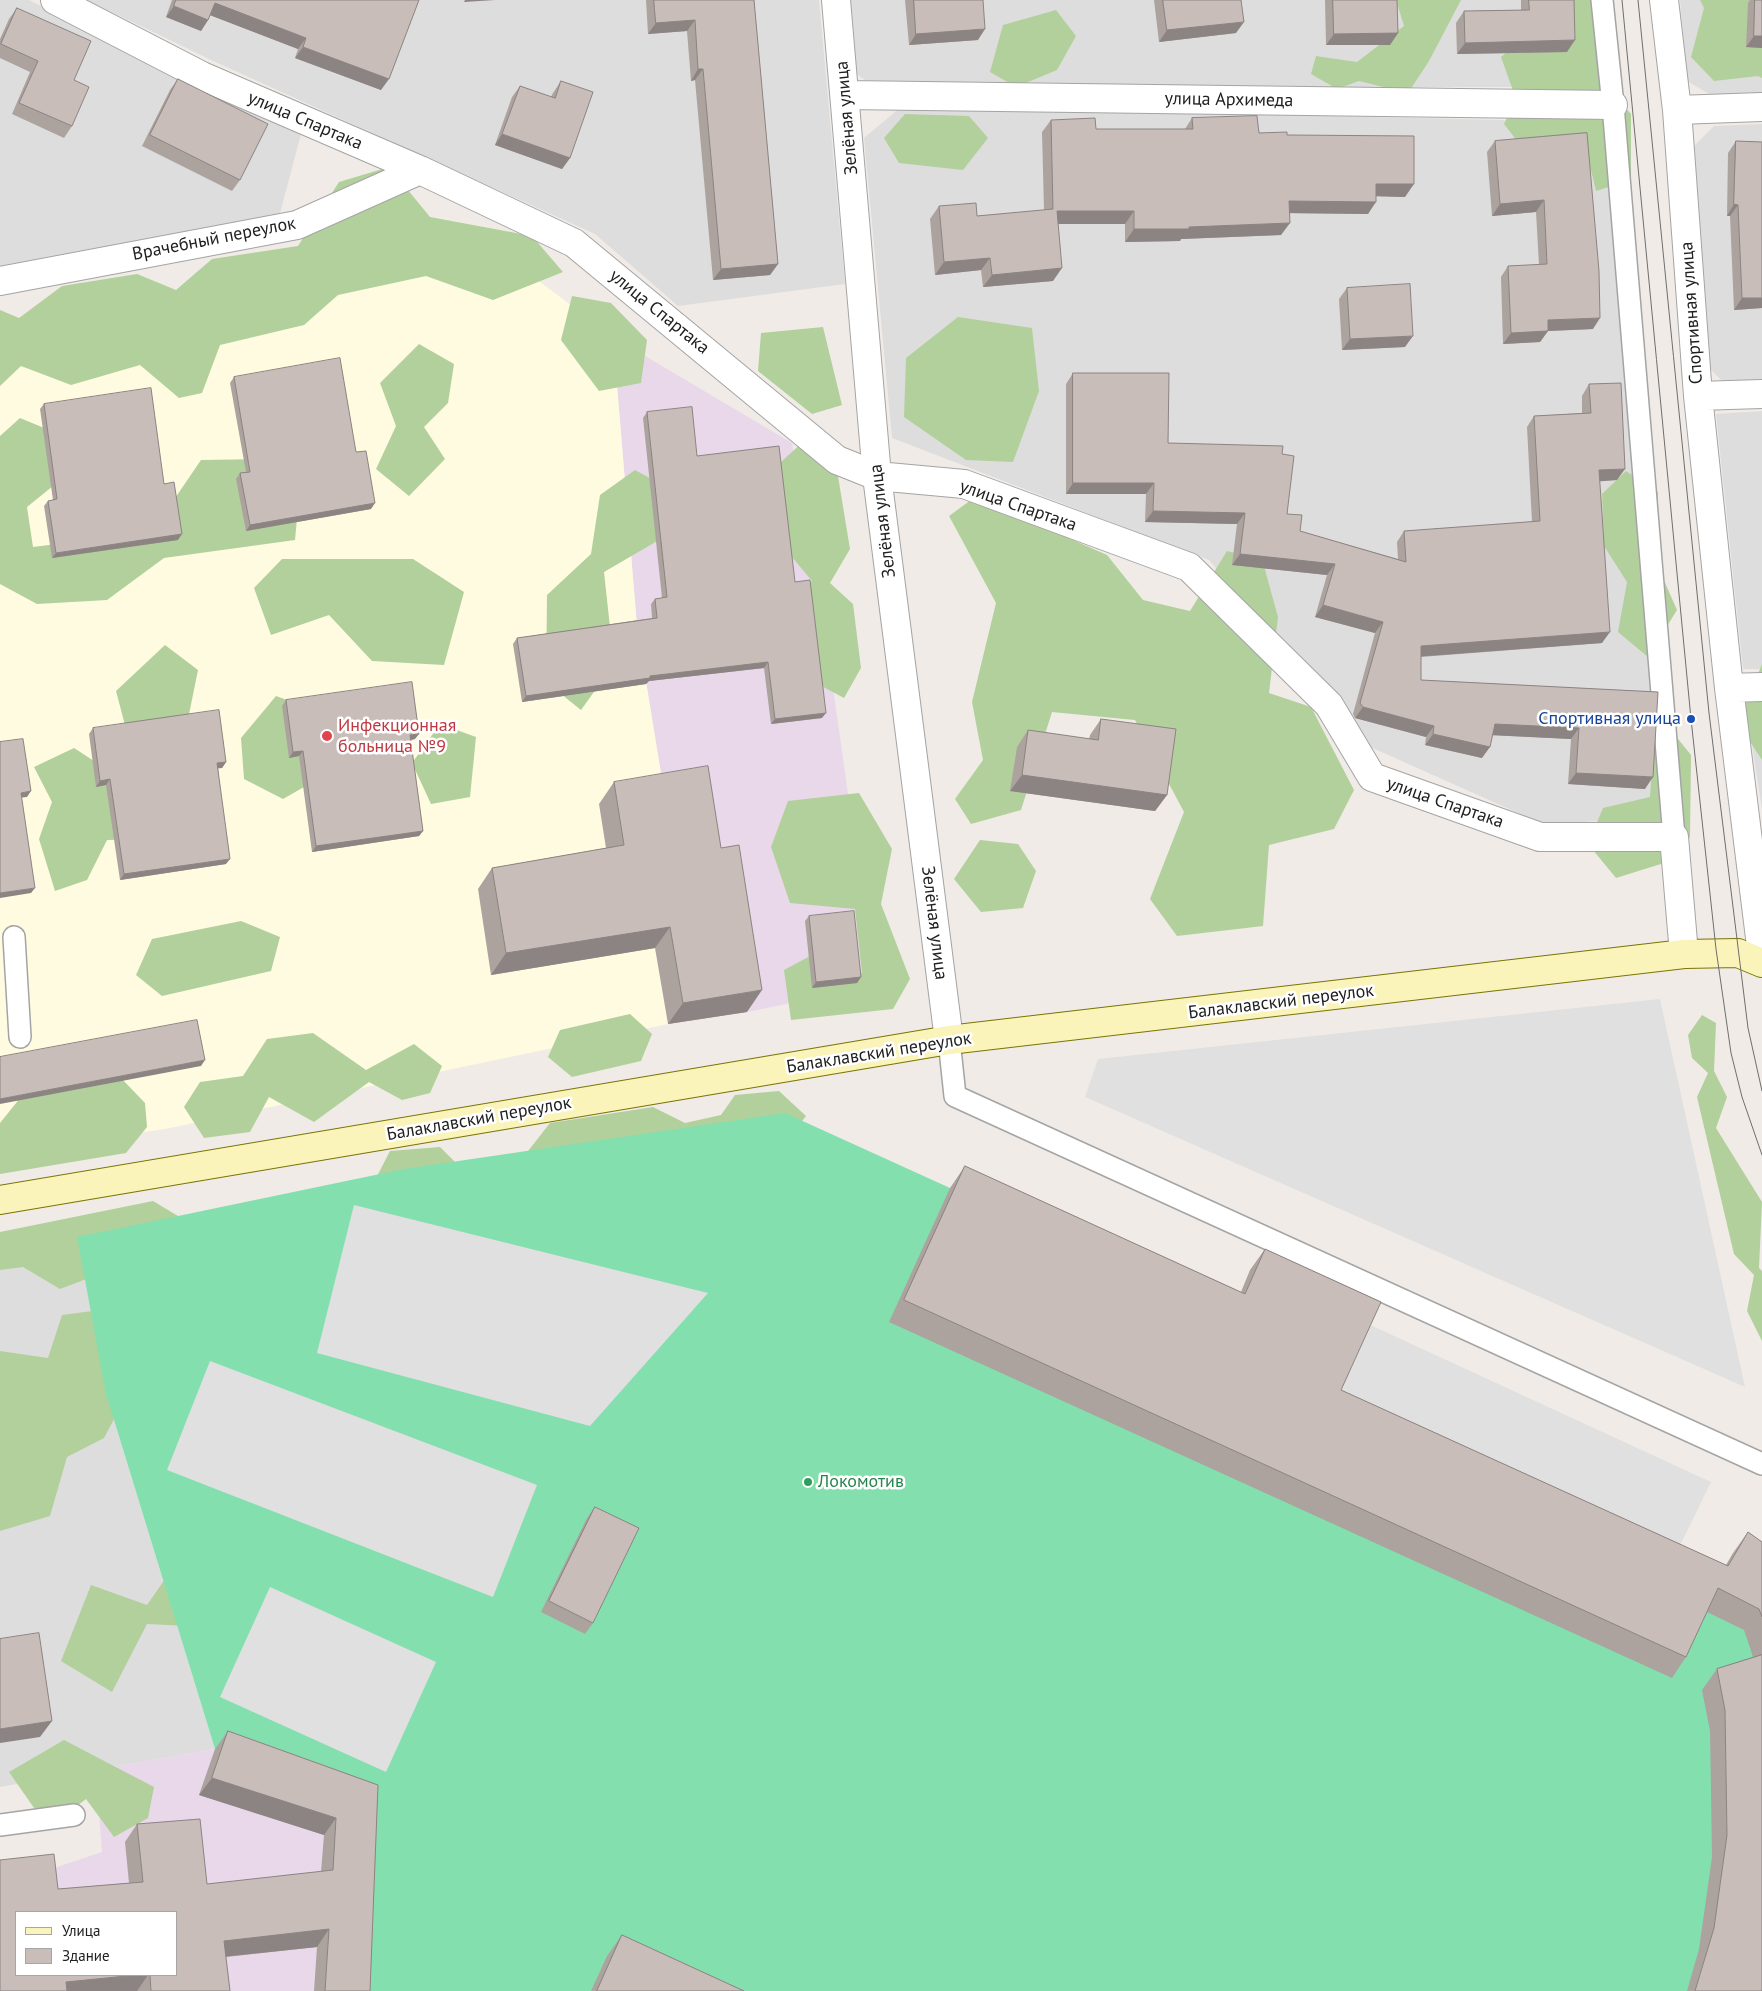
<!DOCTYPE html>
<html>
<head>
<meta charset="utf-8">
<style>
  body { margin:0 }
  #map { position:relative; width:1762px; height:1991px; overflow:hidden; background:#f0ebe6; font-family:"PT Sans",sans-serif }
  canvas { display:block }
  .legend { position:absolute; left:15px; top:1911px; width:162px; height:65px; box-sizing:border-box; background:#fff; border:1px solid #a6a6a6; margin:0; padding:6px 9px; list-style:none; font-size:15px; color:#202020 }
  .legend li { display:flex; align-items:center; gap:10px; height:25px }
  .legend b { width:25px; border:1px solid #a6a6a6 }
</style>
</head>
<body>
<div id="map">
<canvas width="1762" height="1991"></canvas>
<ul class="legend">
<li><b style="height:6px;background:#faf4ba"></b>Улица</li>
<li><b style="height:14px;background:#c8bdb9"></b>Здание</li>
</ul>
</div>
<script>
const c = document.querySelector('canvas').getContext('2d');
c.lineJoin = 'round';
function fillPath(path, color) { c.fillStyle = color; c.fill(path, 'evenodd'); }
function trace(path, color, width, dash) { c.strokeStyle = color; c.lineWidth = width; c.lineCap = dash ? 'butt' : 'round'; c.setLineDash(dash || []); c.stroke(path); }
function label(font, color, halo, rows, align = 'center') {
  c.font = font + ' "PT Sans",sans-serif'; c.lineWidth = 5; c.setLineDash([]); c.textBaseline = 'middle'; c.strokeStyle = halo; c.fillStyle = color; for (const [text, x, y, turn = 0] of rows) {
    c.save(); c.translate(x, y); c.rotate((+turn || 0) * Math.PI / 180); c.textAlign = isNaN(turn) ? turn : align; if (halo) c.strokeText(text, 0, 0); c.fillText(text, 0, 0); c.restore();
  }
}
fillPath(new Path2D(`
  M0 0H29L301 134 279 217 0 276Z
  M87 0H819L845 284 678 306 595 234 211 60Z
  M847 0H1580L1574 87H874L854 72Z
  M1680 0H1762V96L1716 98 1687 81Z
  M902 106 1585 122 1606 142 1663 816 1545 825 1368 746 1209 560 892 438 864 138Z
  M1762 124V383L1725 384 1707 366 1692 148 1714 126Z
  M1762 411V669H1743L1716 414Z
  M1762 705V809L1748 720Z
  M77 1237 106 1394 215 1749 0 1787V1251Z`), '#dedddd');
fillPath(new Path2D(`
  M613 337 792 443 817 574 875 986 747 1012 724 866 664 792 637 626Z
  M215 1749 365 1802 358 1991H86L176 1975V1912H75L46 1907 42 1872 102 1852 96 1770Z`), '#e9d8e9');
fillPath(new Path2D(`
  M499 251 613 337 637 626 664 792 724 866 747 1012 668 1024 165 1129 0 1153V350Z`), '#fffbe0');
fillPath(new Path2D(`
  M1396 0H1461L1429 61 1408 93 1359 81 1337 89 1311 74 1316 56 1357 62 1404 26Z
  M1567 0H1600L1601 81 1631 114V180L1596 191 1584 140 1518 142 1504 124 1516 99 1501 57Z
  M1700 0H1762V78L1758 76 1714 81 1691 57 1704 8Z
  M1056 10 1076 36 1057 70 1016 87 990 72 1003 25Z
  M905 114 969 116 988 138 963 170 899 163 884 138Z
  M389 167 430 217 532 236 563 272 493 300 426 276 338 295 304 325 220 345 202 393 179 398 140 365 71 385 21 366 0 386V310L19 318 62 286 137 274 176 290 212 259 298 246 339 182Z
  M572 296 611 303 647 340 641 383 599 391 561 340Z
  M958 317 1032 328 1039 391 1013 462 966 460 904 417 906 358Z
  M823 327 842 405 812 414 758 371 761 333Z
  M419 344 454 364 448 403 424 427 445 459 409 496 376 469 396 426 380 383Z
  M20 418 66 437 69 473 27 507 33 547 152 532 201 460 267 459 299 497 295 540 164 558 107 600 37 604 0 584V436Z
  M804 441 836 464 850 549 830 583 853 604 861 668 844 698 799 674 785 605 812 581 787 551 770 472Z
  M635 470 670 489 671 533 604 572 614 664 581 710 546 682 547 595 591 554 600 495Z
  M1626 471 1658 492 1655 560 1677 610 1648 657 1618 632 1627 582 1604 546 1602 494Z
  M975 497 1107 555 1143 600 1190 611 1227 551 1262 559 1278 617 1269 693 1311 707 1354 790 1334 829 1269 845 1263 926 1177 936 1150 899 1184 812 1135 720 1052 712 1021 810 971 824 955 799 983 760 972 702 996 603 949 516Z
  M282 559H413L464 592 444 665 372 661 329 615 271 635 254 588Z
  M165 645 198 670 185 734 148 839 107 840 87 880 55 891 39 839 52 802 34 767 74 748 111 772 130 744 116 691Z
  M1762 664V760L1738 723Z
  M276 696 328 715 344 764 283 799 244 779 241 738Z
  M440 724 476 737 470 797 431 804 412 763Z
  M1674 734 1691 755 1690 837 1664 863 1616 878 1588 844 1603 808 1650 797 1653 750Z
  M859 793 892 849 881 904 910 979 893 1009 791 1020 784 970 814 954 836 971 862 973 855 909 790 903 771 847 788 801Z
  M980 840 1018 844 1036 871 1023 908 981 912 954 879Z
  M241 921 280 937 271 971 162 996 136 975 152 939Z
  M630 1014 652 1034 641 1061 572 1077 548 1057 560 1030Z
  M1702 1015 1716 1023 1714 1071 1727 1097 1716 1128 1762 1202 1759 1268 1762 1271V1341L1747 1311 1754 1275 1734 1254 1697 1097 1708 1073 1692 1058 1688 1035Z
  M313 1033 366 1070 414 1044 442 1066 430 1093 402 1100 369 1082 314 1122 269 1097 250 1132 204 1138 184 1107 200 1082 243 1076 267 1039Z
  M119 1076 145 1103 147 1127 126 1153 0 1174V1123L29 1087Z
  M779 1091 806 1116 780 1149 684 1162 613 1146 569 1160 528 1218 487 1234 440 1223 420 1203 392 1204 373 1184 390 1151 440 1147 472 1179 514 1169 550 1123 653 1107 685 1123 721 1115 735 1095Z
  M153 1201 178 1216 164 1238 105 1272 60 1289 23 1267 0 1270V1232Z
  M100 1310 122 1404 104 1438 67 1457 50 1516 0 1531V1351L48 1358 62 1315Z
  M186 1549 229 1628 147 1624 112 1692 61 1661 91 1585 147 1605Z
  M64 1740 154 1787 148 1818 114 1837 86 1799 48 1828 9 1772Z`), '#b2d09b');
fillPath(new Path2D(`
  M785 1113 950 1188 1669 1568 1762 1575V1991H358L365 1802 215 1749 106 1394 77 1237 404 1169Z`), '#84dfaf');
fillPath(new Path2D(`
  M1660 999 1745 1387 1085 1097 1098 1059Z
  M354 1205 708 1293 590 1426 317 1353Z
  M1366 1323 1711 1482 1669 1568 1326 1411Z
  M210 1361 537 1485 493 1597 167 1470Z
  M270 1587 436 1662 386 1772 220 1697Z`), '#e0e0e0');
const lane = new Path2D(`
  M1602 0 1613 105 1674 837
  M14 937 20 1037
  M949 1040 955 1096 1762 1464
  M0 1825 74 1815`);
const street = new Path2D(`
  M55 0 202 76 420 170 574 243 837 460 877 476 964 484 1189 567 1329 705 1372 777 1540 837H1674L1684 954
  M836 0 877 476 949 1040
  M1664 0 1677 110 1698 396 1729 688 1762 954
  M846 95 1613 105
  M1677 110 1762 107
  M0 281 297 225 420 170
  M1698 396 1762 394
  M1729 688 1762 687`);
const secondary = new Path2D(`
  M0 1200 949 1040 1684 954 1738 953 1762 963`);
trace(lane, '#a4a4a4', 24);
trace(street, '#a4a4a4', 30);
trace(secondary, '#797504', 30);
trace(lane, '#fff', 21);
trace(street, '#fff', 28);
trace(secondary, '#faf4ba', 28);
trace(new Path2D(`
  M1622 0 1691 719 1716 949 1731 1053 1742 1097 1762 1155
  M1638 0 1709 713 1748 1028 1762 1091`), '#6e6e6e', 1);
fillPath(new Path2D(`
  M172 0H419L381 90 295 58 298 49 210 15 208 20 201 31 166 17Z
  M646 0H754L778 264 770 275 713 280 695 80 691 81 687 31 648 34Z
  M905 0H983L978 40 909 45Z
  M1154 0H1241L1236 33 1159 42Z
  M1325 0H1397L1398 33 1390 45H1326Z
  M1521 0H1574L1567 52 1457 54 1456 23 1464 11 1521 10Z
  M1750 0H1762V48L1746 47 1748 3Z
  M17 8 74 80 72 126 64 138 12 114 30 72 0 58V39L9 19Z
  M178 79 240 180 232 191 142 146 170 90Z
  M561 81 570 158 562 169 495 145 512 97 520 86 551 97 553 93Z
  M1192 118 1259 133 1287 135 1405 197 1376 196 1368 214 1290 213 1281 235 1181 239 1180 241 1125 242V224H1058L1053 281 983 287 981 270 935 275 930 219 939 206 977 216 1044 210 1042 132 1051 120 1096 129H1185Z
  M1587 133 1593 329 1548 331 1540 342 1503 344 1501 277 1508 266 1539 265 1536 212 1492 216 1487 152 1495 141Z
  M1736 141 1762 142V308L1734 310 1730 216H1727L1728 153Z
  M1347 288 1405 347 1342 350 1339 299Z
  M1073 373 1168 443 1282 454 1287 514 1300 531 1398 559 1397 542 1404 531 1532 522 1527 427 1534 416 1582 413V396L1589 384 1617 480 1599 481 1602 643 1421 657V680L1658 692 1645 789 1568 784 1571 739 1493 735 1482 758 1425 745 1426 737 1355 718 1353 714 1375 633 1315 617 1327 575 1232 565 1237 524 1145 522 1146 494H1066V384Z
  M234 377 356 452 371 509 246 531 236 479 240 473 246 472 230 383Z
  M44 404 164 484 178 540 52 558 44 506 48 501 53 500 40 409Z
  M647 412 697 456 795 582 822 718 771 724 764 668 649 681 646 684 522 702 513 644 517 638 652 618 651 604 655 599 662 598 643 418Z
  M286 700 415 739 410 740 423 831 419 836 312 852 299 756 289 758 282 706Z
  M1101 719 1167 795 1155 811 1010 791 1017 747 1028 730 1089 739 1090 735Z
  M93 728 226 762 222 768H218L226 864 120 880 106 785 96 787 89 734Z
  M614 782 747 1012 668 1024 655 948 491 975 478 889 492 868 606 848 599 804Z
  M809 916 861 977 857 983 812 988 805 921Z
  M965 1166 1241 1292 1250 1270 1265 1249 1341 1390 1726 1565 1733 1553 1748 1532 1762 1542V1991H1687L1699 1949 1712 1857 1710 1731 1702 1690 1717 1669 1753 1657 1744 1630 1707 1612 1686 1657 1672 1678 889 1322 950 1188Z
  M595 1507 593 1623 585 1634 541 1612 587 1518Z
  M228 1731 378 1785 370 1991H314L317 1947 226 1957 230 1991H0L58 1889 129 1883 125 1842 137 1824 207 1884 321 1872 324 1835 199 1795 215 1749ZM176 1912V1975H16Z
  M622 1935 744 1991H591L607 1956Z`), '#aca39f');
fillPath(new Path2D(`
  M465 0H495L464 2Z
  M215 3 306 38 298 49 207 14Z
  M174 6 208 20 201 31 166 17Z
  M695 20 687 31 648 34 656 23Z
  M1244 22 1236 33 1159 42 1167 30Z
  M985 29 978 40 909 45 916 34Z
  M1398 33 1390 45H1326L1334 34Z
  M1754 36H1762V48L1746 47Z
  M1575 40 1567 52 1457 54 1465 43Z
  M303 47 389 79 381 90 295 58Z
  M698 69H703L695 80 691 81Z
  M502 134 570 158 562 169 495 145Z
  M1376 184H1414L1405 197 1367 196Z
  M1544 200 1536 212 1492 216 1500 204Z
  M1289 201 1376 202 1368 214 1280 213Z
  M1734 204 1738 205 1730 216H1727Z
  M1057 211H1134L1125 224H1048Z
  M1290 223 1281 235 1181 239 1180 241 1125 242 1134 229Z
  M990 258 981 270 935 275 944 262Z
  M778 264 770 275 713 280 721 269Z
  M1062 268 1053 281 983 287 992 275Z
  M1742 298H1762V308L1734 310Z
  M1600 318 1593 329 1548 331 1540 342 1503 344 1511 333 1548 320Z
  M1413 336 1405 347 1342 350 1350 339Z
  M1625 469 1617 480 1591 482 1599 470Z
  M1073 483H1154L1146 494H1066Z
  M375 503 371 509 246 531 250 525Z
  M1153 511 1245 513 1237 524 1145 522Z
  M182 534 178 540 52 558 56 553Z
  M1240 554 1335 564 1327 575 1232 565Z
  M1323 605 1383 622 1375 633 1315 617Z
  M1610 632 1602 643 1413 657 1421 646Z
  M768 662 764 668 649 681 646 684 522 702 526 696 650 676Z
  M1363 707 1434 726 1426 737 1355 718Z
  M826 713 822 718 771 724 775 719Z
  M1495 724 1579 728 1571 739 1488 735Z
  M419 734 415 739 406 741 410 735Z
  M1433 734 1490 747 1482 758 1425 745Z
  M303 751 299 756 289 758 293 752Z
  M226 762 222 768 213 769 217 763Z
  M1576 773 1653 777 1645 789 1568 784Z
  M1022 775 1167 795 1155 811 1010 791Z
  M110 779 106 785 96 787 100 781Z
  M31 791 27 797 17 798 21 793Z
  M423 831 419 836 312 852 316 846Z
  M230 859 226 864 120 880 124 874Z
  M35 888 31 893 0 898V893Z
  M670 927 655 948 491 975 506 953Z
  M861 977 857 983 812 988 816 982Z
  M762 990 747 1012 668 1024 683 1003Z
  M205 1060 201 1066 0 1104V1099Z
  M52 1721 40 1737 0 1743V1729Z
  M212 1778 336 1818 324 1835 199 1795Z
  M329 1929 317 1947 212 1958 224 1941Z
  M136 1975H148L137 1991H60L66 1982Z`), '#8c8482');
const building = new Path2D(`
  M176 0H419L389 79 303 47 306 38 215 3 208 20 174 6Z
  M654 0H754L778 264 721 269 703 69H698L695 20 656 23Z
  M914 0H983L985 29 916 34Z
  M1163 0H1241L1244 22 1167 30Z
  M1333 0H1397L1398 33 1334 34Z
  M1529 0H1574L1575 40 1465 43 1464 11 1529 10Z
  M1755 0H1762V36H1754Z
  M17 8 91 41 74 80 89 87 72 126 19 103 38 61 1 44Z
  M178 79 268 124 240 180 150 135Z
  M561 81 593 92 570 158 502 134 520 86 555 98Z
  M1257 116 1259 133 1287 132V135L1414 136V184H1376V202L1289 201 1290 223 1189 227V229H1134V211H1057L1062 268 992 275 990 258 944 262 939 206 976 203 977 216 1053 209 1051 120 1095 118 1096 129H1193L1192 118Z
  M1587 133 1599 271 1600 318 1548 320V331L1511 333 1508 266 1547 264 1544 200 1500 204 1495 141Z
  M1736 141 1762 142V298H1742L1738 205 1734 204Z
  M1410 284 1413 336 1350 339 1347 288Z
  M340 358 356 452 366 451 375 503 250 525 240 473 250 472 234 377Z
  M1073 373H1169L1168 443 1283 446 1282 454 1294 456 1287 514 1302 515 1300 531 1406 562 1404 531 1540 521 1534 416 1591 413 1589 384 1621 383 1625 469 1599 470 1610 632 1421 646V680L1658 692 1653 777 1576 773 1579 728 1495 724 1490 747 1433 734 1434 726 1363 707 1360 703 1383 622 1323 605 1335 564 1240 554 1245 513 1153 511 1154 483H1073Z
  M151 388 164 484 174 482 182 534 56 553 48 501 57 499 44 404Z
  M692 407 697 456 779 446 795 582 810 580 826 713 775 719 768 662 650 676V678L526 696 517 638 657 618 655 599 667 597 647 412Z
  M412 682 419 734 410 735 423 831 316 846 303 751 293 752 286 700Z
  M219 710 226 762 217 763 230 859 124 874 110 779 100 781 93 728Z
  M1101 719 1176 729 1167 795 1022 775 1028 730 1098 740Z
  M23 739 31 791 21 793 35 888 0 893V742Z
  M708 766 721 848 739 845 762 990 683 1003 670 927 506 953 492 868 624 845 614 782Z
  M854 911 861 977 816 982 809 916Z
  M197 1020 205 1060 0 1099V1057Z
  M965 1166 1245 1294 1265 1249 1381 1302 1341 1390 1728 1566 1748 1532 1762 1542V1617L1759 1609 1718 1588 1686 1657 904 1300Z
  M595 1507 639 1528 593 1623 549 1601Z
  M39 1633 52 1721 0 1729V1639Z
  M1762 1655V1991H1695L1714 1928 1727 1835 1725 1710 1717 1669Z
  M228 1731 378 1785 370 1991H325L329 1929 224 1941 230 1991H151L150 1975H176V1912H16V1975H136L66 1982 67 1991H0V1860L54 1854 58 1889 143 1882 137 1824 200 1819 207 1884 333 1870 336 1818 212 1778Z
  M622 1935 744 1991H597Z`);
fillPath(building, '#c8bdb9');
trace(building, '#8c8482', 1);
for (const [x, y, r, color] of [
  [1691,719,5,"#1a4fb4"],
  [327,736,6,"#e0444e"],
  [808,1482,5,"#2e9e5b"]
]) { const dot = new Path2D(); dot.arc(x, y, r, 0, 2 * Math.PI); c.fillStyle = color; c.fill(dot); trace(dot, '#fff', 2); }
label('18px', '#202020', '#fff', [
  ["улица Архимеда",1229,100,1],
  ["Зелёная улица",847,118,-95],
  ["улица Спартака",305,121,23],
  ["Врачебный переулок",214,239,-11],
  ["улица Спартака",659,312,39],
  ["Спортивная улица",1692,313,-94],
  ["улица Спартака",1018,506,19],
  ["Зелёная улица",883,521,-97],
  ["улица Спартака",1445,803,19],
  ["Зелёная улица",934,923,83],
  ["Балаклавский переулок",1281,1002,-7],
  ["Балаклавский переулок",879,1053,-9],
  ["Балаклавский переулок",479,1119,-10]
]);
label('18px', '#164399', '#fff', [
  ["Спортивная улица",1681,719]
], 'right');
label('18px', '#be3a42', '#fff', [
  ["Инфекционная",338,726],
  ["больница №9",338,747]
], 'left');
label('18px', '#27864d', '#fff', [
  ["Локомотив",818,1482]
], 'left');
</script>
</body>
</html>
